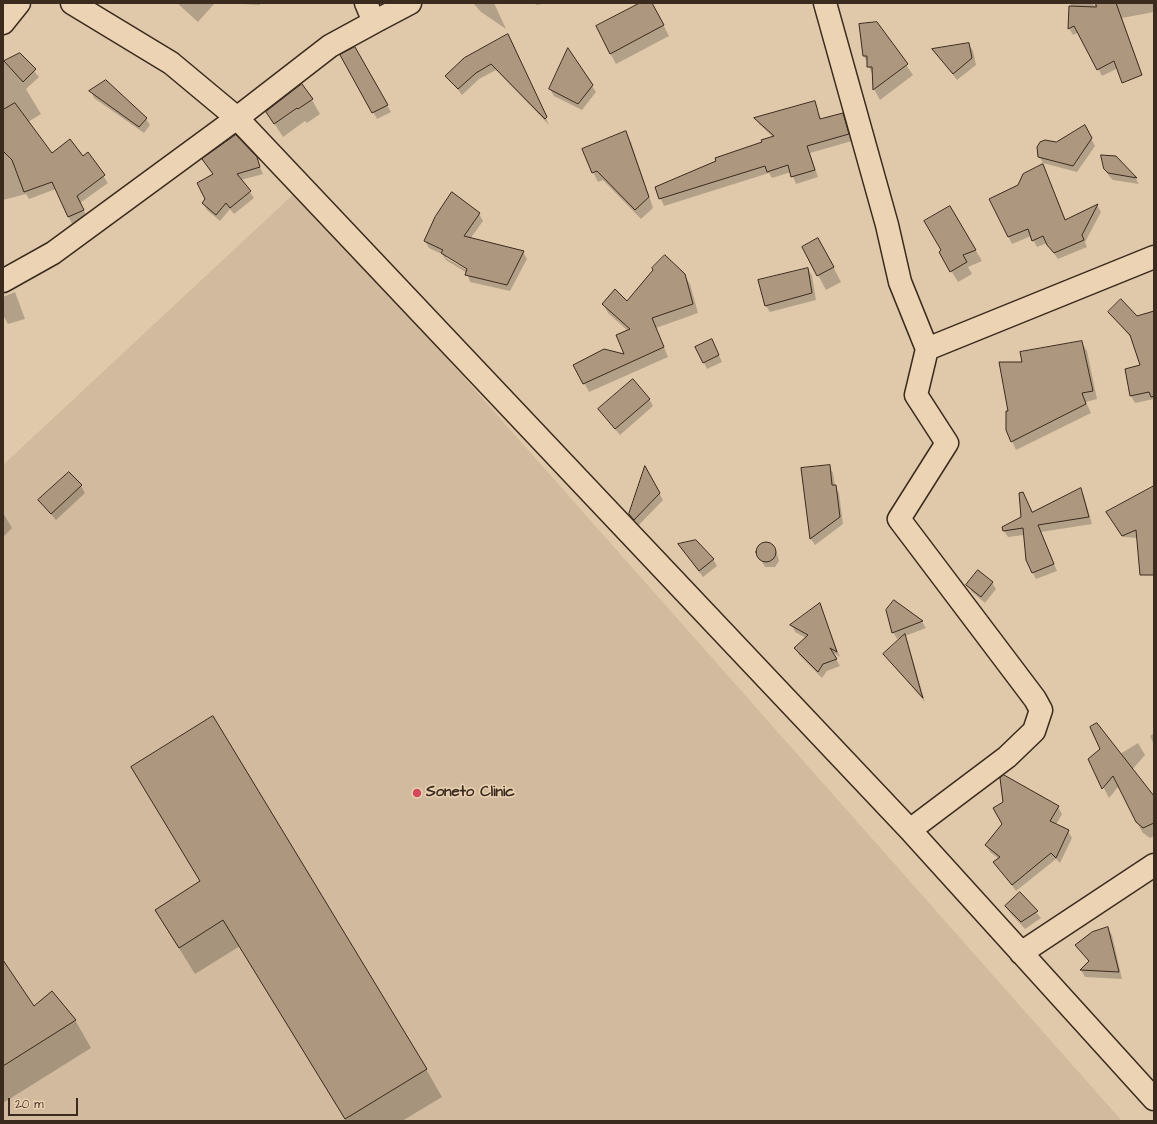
<!DOCTYPE html>
<html>
<head>
<meta charset="utf-8">
<style>
  body { margin:0 }
  #map { position:relative; width:1157px; height:1124px; overflow:hidden; background:#e0c9aa; font-family:"Architects Daughter",sans-serif }
  canvas { display:block }
  .frame { position:absolute; inset:0; border:4px solid #3b2a1e; pointer-events:none }
  .scale { position:absolute; left:8px; top:1098px; width:70px; height:18px; box-sizing:border-box; border:2px solid #3b2a1e; border-top:0; padding-left:5px; font-size:12px; line-height:14px; white-space:nowrap; color:#3b2a1e; -webkit-text-stroke:3px #ebd3b3; paint-order:stroke }
</style>
</head>
<body>
<div id="map">
<canvas width="1157" height="1124"></canvas>
<div class="frame"></div>
<div class="scale">20 m</div>
</div>
<script>
const c = document.querySelector('canvas').getContext('2d');
c.lineJoin = 'round';
function fillPath(path, color) { c.fillStyle = color; c.fill(path, 'evenodd'); }
function trace(path, color, width, dash) { c.strokeStyle = color; c.lineWidth = width; c.lineCap = dash ? 'butt' : 'round'; c.setLineDash(dash || []); c.stroke(path); }
function label(font, color, halo, rows, align = 'center') {
  c.font = font + ' "Architects Daughter",sans-serif'; c.lineWidth = 3; c.setLineDash([]); c.textBaseline = 'middle'; c.strokeStyle = halo; c.fillStyle = color; for (const [text, x, y, turn = 0] of rows) {
    c.save(); c.translate(x, y); c.rotate((+turn || 0) * Math.PI / 180); c.textAlign = isNaN(turn) ? turn : align; if (halo) c.strokeText(text, 0, 0); c.fillText(text, 0, 0); c.restore();
  }
}
fillPath(new Path2D(`
  M298 190 1122 1121H3V465Z`), '#d1ba9d');
fillPath(new Path2D(`
  M177 3H215L198 22Z
  M225 3H259L260 5Z
  M473 3H494L506 29 481 12Z
  M535 3H549L536 5Z
  M642 3H652L669 36 616 64 610 53Z
  M1071 3H1092L1095 6V3H1154V12L1122 18 1141 71 1123 79 1118 68 1102 76 1079 32 1073 35 1069 28Z
  M877 23 913 75 880 100 874 89 873 76 864 56Z
  M508 35 512 42 549 125 496 70 479 79 462 95 447 76Z
  M969 44 973 51 976 65 957 80 934 50Z
  M354 49 391 112 377 119 342 56Z
  M20 54 39 77 26 89 41 114 28 122 52 155 83 157 88 154 108 183 80 203 87 217 72 224 56 189 29 199 26 194 3 200V63Z
  M592 86 596 92 582 110 554 96 550 89Z
  M91 91 146 119 150 125 144 133 94 98Z
  M312 100 320 114 307 123 305 121 283 137 267 112Z
  M814 102 821 120 842 114 846 121 852 141 810 153 818 177 796 184 791 172 772 178 769 173 664 206 656 187 773 137 759 124 755 118Z
  M1085 127 1095 146 1077 172 1043 163 1039 156 1056 143Z
  M625 132 631 142 653 208 641 219 603 180 598 182 593 172Z
  M1116 157 1136 179 1139 184 1113 180 1109 176 1105 169Z
  M256 158 263 174 241 180 254 198 234 214 230 209 220 221 207 210 203 203 214 175 203 159Z
  M1046 172 1066 220 1097 205 1101 212 1085 242 1087 247 1058 259 1047 243 1037 247 1031 236 1012 244 990 199Z
  M950 207 982 261 968 267 972 274 958 282 940 252 943 250Z
  M479 214 483 221 470 239 523 252 527 259 510 291 470 282 467 273 446 260 442 254 429 248 425 241ZM446 255 471 271 470 272 446 258Z
  M803 247 826 253 841 282 826 290Z
  M808 269 812 276 816 300 770 312 766 306Z
  M684 275 690 284 698 313 656 328 668 357 589 392 584 383 626 355 628 331 608 313 603 304 627 302Z
  M15 292 25 319 8 324 3 315V297Z
  M1109 312 1137 317 1154 312V399L1135 403 1131 396 1126 369 1141 365 1132 339Z
  M1082 343 1087 351 1097 399 1086 402 1091 413 1016 450 1007 430 1009 412 1023 363Z
  M715 347 722 362 707 369 704 363Z
  M649 399 653 406 620 435 599 410Z
  M829 466 833 473 835 486 839 493 843 524 815 545 811 539 802 469Z
  M649 474 663 500 638 526 630 514Z
  M81 486 85 493 56 520 39 500Z
  M1154 487V532L1137 538 1123 537 1112 518Z
  M1080 489 1084 496 1092 524 1041 532 1057 571 1036 579 1033 573 1024 535 1008 537 1004 531 1023 518V493L1033 513Z
  M3 513 12 528 3 537Z
  M762 544H770L777 553 779 561 775 567H765L761 560 758 554 757 548Z
  M679 545 713 559 717 566 703 577Z
  M992 583 996 589 985 603 972 592 968 585Z
  M894 601 922 622 926 628 905 636 908 642 925 702 884 654 904 636 897 639 893 632Z
  M819 605 840 657 832 652 840 666 827 671 822 678 799 655 796 648 806 638 795 632 792 625Z
  M1154 733V745L1150 736Z
  M1138 743 1145 755 1132 770 1154 799V836L1150 838 1143 833 1136 821 1119 786 1109 798 1089 759 1120 754Z
  M1004 803 1058 807 1062 814 1056 825 1068 831 1072 838 1060 863 1056 859 1016 891 995 862 999 859 990 852 986 845 1003 824Z
  M200 882 426 1069 442 1097 402 1121H346L240 946 195 974 172 937 156 910Z
  M1020 893 1041 918 1025 929 1010 913 1006 907Z
  M1108 929 1112 935 1122 979 1085 977 1081 970 1089 962 1077 945Z
  M3 962 34 1008 51 993 75 1020 91 1048 3 1103Z`), '#0003');
const building = new Path2D(`
  M640 3H652L664 25 610 54 596 26Z
  M1096 3H1116L1142 75 1122 83 1114 61 1097 70 1074 26 1068 29 1069 6 1096 7Z
  M877 22 908 64 873 90 872 67H867V56H863L859 24Z
  M508 34 547 117 545 119 491 64 476 73 458 89 445 76 464 58Z
  M969 43 972 58 953 74 932 49Z
  M355 47 388 105 372 113 340 55Z
  M568 48 593 85 578 104 549 89Z
  M20 53 36 69 23 82 4 61Z
  M106 80 147 118 139 127 89 91Z
  M302 84 313 99 298 109 297 108 274 124 266 112Z
  M815 101 820 119 843 113 849 134 807 146 815 170 791 177 788 165 767 172 765 166 659 199 655 187 716 161 715 158 762 142 761 140 774 136 754 118Z
  M15 103 52 153 70 139 83 156 88 152 105 175 77 196 84 210 68 217 52 182 24 192 12 160 3 151V110Z
  M1085 125 1092 138 1073 166 1038 157 1037 147 1040 142 1045 140 1056 142Z
  M626 131 649 197 635 210 597 171 592 173 582 149Z
  M236 135 257 157 260 167 237 174 251 191 230 208 226 203 216 215 202 203 205 199 197 183 213 174 202 159Z
  M1101 155 1116 156 1137 178 1108 173 1104 169Z
  M1043 164 1065 220 1098 204 1082 235 1084 240 1054 253 1047 245 1043 236 1032 241 1028 229 1008 237 989 199 1018 185 1023 174Z
  M452 192 480 213 464 236 524 251 507 285 465 275 467 269 441 253 443 250 424 241 435 217Z
  M950 206 976 250 963 255 967 262 950 272 939 252 941 250 924 221Z
  M818 238 834 267 817 276 802 247Z
  M665 255 685 274 693 304 652 318 664 347 583 384 573 365 604 349 624 354 616 335 630 329 602 304 615 289 627 301 653 270 652 268Z
  M808 268 812 293 765 306 758 280Z
  M1121 299 1137 316 1154 311V396L1151 397 1149 392 1130 396 1125 369 1140 365 1130 335 1108 312Z
  M712 339 719 355 703 363 695 347Z
  M1082 341 1093 391 1082 393 1086 404 1011 442 1006 430V411H1008L999 362H1022L1020 352Z
  M633 379 650 399 615 429 598 409Z
  M830 465 832 485H836L840 517 810 539 801 468Z
  M645 466 660 493 634 520 629 514Z
  M69 472 82 485 51 514 38 500Z
  M1154 486V575H1140L1136 530 1122 536 1106 512Z
  M1081 488 1089 517 1038 525 1054 564 1032 573 1026 560 1023 528 1003 531 1002 527 1021 517 1019 493 1023 492 1032 512Z
  M696 540 714 559 699 571 678 544Z
  M756 552a10 10 0 1 1 20 0a10 10 0 1 1-20 0Z
  M978 570 993 582 981 597 966 585Z
  M894 600 923 621 892 633 886 610Z
  M820 603 837 652 830 648 837 659 823 664 818 672 794 648 808 635 790 625Z
  M905 634 921 692 923 698 883 654Z
  M213 716 427 1069 345 1119 223 920 179 948 155 910 200 881 131 767Z
  M1097 723 1154 796V823L1143 828 1136 822 1113 776 1102 789 1088 759 1100 749 1090 727Z
  M1004 775 1059 806 1050 821 1069 830 1056 858 1051 853 1012 885 993 862 1000 857 985 845 1002 824 993 808 1003 802 1000 778Z
  M1020 892 1038 911 1021 922 1005 906Z
  M1108 927 1119 972 1080 970 1089 961 1075 945 1092 932Z
  M3 960 34 1006 52 991 76 1020 3 1066Z`);
fillPath(building, '#ad977f');
trace(building, '#3b2a1e', 1);
const minor = new Path2D(`
  M366 3 374 22 410 3
  M825 3 887 225 900 282 927 349 916 395 947 443 899 519 1035 699 1041 710 1034 731 1007 757 910 830
  M374 22 330 46 237 118 910 830 1154 1099
  M3 23 19 3
  M3 281 53 253 237 118 171 63 72 3
  M927 349 1154 257
  M1021 953 1154 865`);
trace(minor, '#3b2a1e', 25);
trace(minor, '#ebd3b3', 22);
for (const [x, y, r, color] of [
  [417,793,5,"#d1495b"]
]) { const dot = new Path2D(); dot.arc(x, y, r, 0, 2 * Math.PI); c.fillStyle = color; c.fill(dot); trace(dot, '#ebd3b3', 1.5); }
label('bold 15px', '#3b2a1e', '#ebd3b3', [
  ["Soneto Clinic",426,793]
], 'left');
</script>
</body>
</html>
